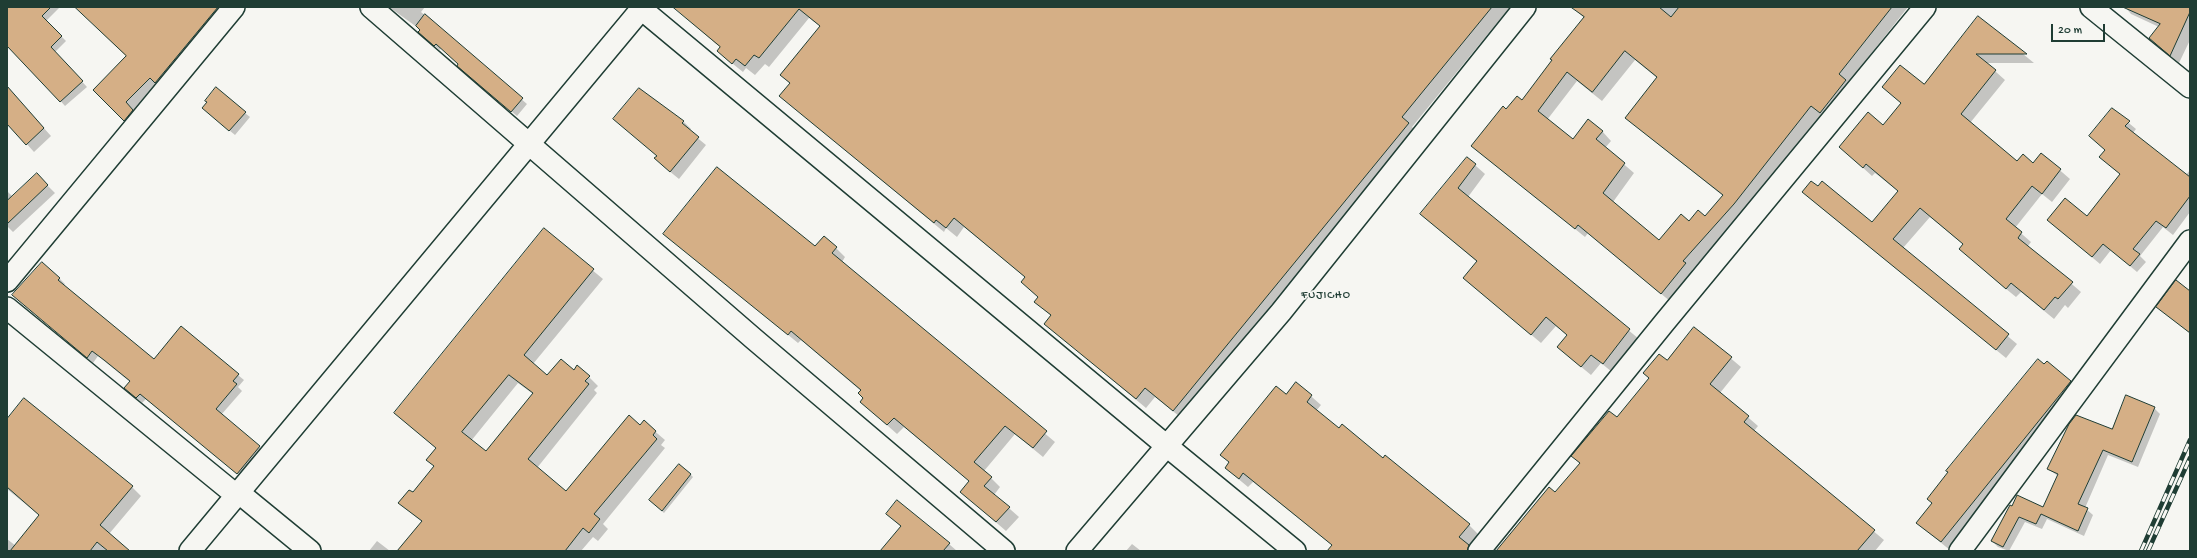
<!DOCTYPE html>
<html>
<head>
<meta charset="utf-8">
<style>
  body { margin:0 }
  #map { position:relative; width:2197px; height:558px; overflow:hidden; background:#f6f6f2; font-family:"Gochi Hand",sans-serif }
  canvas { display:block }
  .frame { position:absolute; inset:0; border:8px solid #1f3d34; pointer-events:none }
  .scale { position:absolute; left:2051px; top:24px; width:54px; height:18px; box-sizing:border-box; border:2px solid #1f3d34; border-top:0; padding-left:5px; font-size:12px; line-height:14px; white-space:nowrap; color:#1f3d34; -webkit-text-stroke:3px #f6f6f2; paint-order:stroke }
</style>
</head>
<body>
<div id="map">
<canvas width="2197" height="558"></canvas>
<div class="frame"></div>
<div class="scale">20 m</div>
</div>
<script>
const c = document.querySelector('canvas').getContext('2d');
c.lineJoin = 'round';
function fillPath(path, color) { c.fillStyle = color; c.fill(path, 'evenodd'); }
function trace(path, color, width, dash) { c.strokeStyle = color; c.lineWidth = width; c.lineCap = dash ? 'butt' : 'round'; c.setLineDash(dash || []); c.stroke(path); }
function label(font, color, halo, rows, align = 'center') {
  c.font = font + ' "Gochi Hand",sans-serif'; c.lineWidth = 3.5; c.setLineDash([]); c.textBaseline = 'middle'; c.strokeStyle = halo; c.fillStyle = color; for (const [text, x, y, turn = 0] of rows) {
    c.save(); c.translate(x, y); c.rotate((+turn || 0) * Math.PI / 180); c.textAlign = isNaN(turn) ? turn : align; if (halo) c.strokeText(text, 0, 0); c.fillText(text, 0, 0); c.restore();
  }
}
fillPath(new Path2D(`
  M7 7H60L46 21 66 41 55 52 87 87 65 106 7 41Z
  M81 7H238L134 130 94 90 127 56Z
  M389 7H425L421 12 527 104 517 116 463 70 459 64 441 48 440 50 424 37 421 30Z
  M687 7H1510L1412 127 1418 133 1184 420 1155 397 1146 408 1045 324 1051 316 1035 302 1039 298 1022 282 1026 278 964 227 957 237 946 228 944 232 780 96 790 84 782 75 821 27 809 18 769 67 765 64 755 75 746 68 743 72 728 60 721 48 681 13Z
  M1573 7H1908L1848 83 1855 90 1830 121 1821 115 1743 213 1692 270 1694 273 1671 302 1588 233 1585 237 1472 146 1506 110 1522 101 1584 18ZM1635 60 1657 78 1626 118 1723 196 1705 218 1689 222 1659 242 1613 202 1634 173 1605 148 1611 141 1602 131 1573 140 1547 120 1577 81 1602 101Z
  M2125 7H2190V40L2179 63 2150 38 2159 27 2131 14Z
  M1978 17 2034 63H1986L2005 80 1970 123 2017 162 2033 164 2041 154 2070 179 2052 202 2042 194 2015 228 2031 242 2028 246 2081 292 2068 308 2065 305 2054 319 2021 292 2016 297 1995 280 1960 249 1964 245 1930 217 1903 248 2017 344 2006 358 1813 201 1872 223 1899 192 1875 173 1872 176 1850 156 1883 126 1902 104 1883 87 1924 86Z
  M7 87 51 136 34 152 7 122Z
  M2112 109 2136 129 2133 133 2186 175 2190 170V212L2173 235 2163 227 2140 256 2146 262 2137 272 2111 250 2100 264 2048 220 2087 217 2121 175 2100 157 2106 150 2090 136Z
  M208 113H245L250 117 235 135Z
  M614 119 683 121 691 129 689 131 706 145 679 179 663 166 658 156Z
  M1467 158 1485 174 1468 197 1639 339 1612 372 1601 363 1591 375 1568 356V336L1556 326 1541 343 1464 278 1477 262 1421 214Z
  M44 182 55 193 13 232 7 226V191L13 197Z
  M544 230 603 279 533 364 547 377 574 371 589 377 598 386 594 390 597 393 537 468 567 493 644 422 665 440 661 445 665 448 603 524 608 529 598 541 593 537 581 551H398L422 522 399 503 413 494 435 467 437 449 395 413ZM518 383 533 394 486 453 471 441Z
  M664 234 815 248H836L845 257 842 262 1055 442 1043 457 1015 434 984 471 1000 487 994 495 1019 517 1006 531 961 492 970 482 904 427 897 434 861 402 864 398 861 391 801 340 798 343Z
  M59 278 65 284 64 285 154 360 181 328 244 380 238 387 242 391 221 415 265 452 243 478 146 399 142 403 131 394 130 382 98 356 93 363 19 300Z
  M2190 292V333L2157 307Z
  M1695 328 1741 367 1720 393 1758 426 1754 431 1884 540 1875 551H1498L1556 494 1580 464 1573 456 1617 419Z
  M2044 366 2071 381 2080 391 1951 551 1917 523Z
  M1296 383 1321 405 1316 411 1339 429 1383 459 1385 457 1469 525 1478 534 1468 546 1473 551H1330L1333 546 1253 482 1248 487 1236 477 1227 468Z
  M2154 408 2160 414 2138 467 2108 455 2085 508 2093 515 2084 536 2047 519 2042 529 2025 522 2009 551 1998 547 1992 541 2010 506 2044 508 2058 476 2048 469Z
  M7 420 132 487 141 496 109 534 115 551H7V539L16 546 40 516 7 489Z
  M690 474 693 477 664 513 653 503Z
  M887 514 949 544 957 551H881L901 527Z
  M377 541 390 551H369Z
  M1132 544 1141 551H1126Z`), '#0003');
const building = new Path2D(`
  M7 7H51L42 16 62 36 51 47 83 81 60 102 7 46Z
  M75 7H218L155 83 150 78 126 102 133 110 124 121 93 90 126 56Z
  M673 7H1492L1402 117 1409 123 1173 411 1145 388 1136 399 1044 324 1051 315 1034 302 1038 297 1021 282 1025 277 954 218 946 228 936 220 934 223 779 96 790 83 780 75 820 26 799 9 759 58 754 55 745 66 736 59 732 64 717 51 720 47Z
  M1571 7H1659L1671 17 1679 7H1892L1839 74 1846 80 1820 113 1811 106 1734 204 1683 261 1686 263 1661 294 1578 225 1575 229 1471 146 1503 106 1506 109 1517 96 1522 100 1552 60 1550 59 1584 17ZM1625 51 1657 77 1625 118 1723 195 1705 216 1698 210 1689 221 1681 214 1659 240 1603 193 1625 163 1596 139 1603 131 1588 119 1573 139 1538 111 1567 72 1592 92Z
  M2123 7H2190V12L2170 56 2149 38 2160 24Z
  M425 14 523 98 511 112 457 66 458 64 436 44 434 46 418 32 420 30 416 26Z
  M1978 16 2027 54H1976L1996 70 1961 114 2017 161 2023 154 2033 163 2041 153 2061 169 2042 194 2032 186 2006 219 2022 232 2018 238 2073 282 2058 299 2055 297 2044 310 2011 283 2006 289 1985 271 1959 249 1963 244 1920 208 1893 239 2009 334 1996 350 1802 192 1811 181 1818 186 1822 181 1872 222 1898 191 1866 164 1863 168 1839 147 1868 112 1883 125 1901 103 1882 87 1900 65 1924 84Z
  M7 86 44 128 26 145 7 124Z
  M216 87 246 112 229 131 202 108 207 102 205 101Z
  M639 88 684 121 682 123 699 137 670 172 654 158 657 156 613 119Z
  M2112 108 2130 121 2125 126 2190 177V196L2166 228 2156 221 2133 249 2140 254 2130 266 2103 244 2092 257 2047 220 2065 198 2087 216 2120 174 2099 157 2105 150 2089 136Z
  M1467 157 1476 164 1458 188 1630 329 1603 364 1591 355 1581 367 1557 347 1567 335 1546 317 1531 335 1463 278 1477 261 1420 214Z
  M717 167 815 246 824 236 837 247 832 253 1047 431 1033 448 1005 426 974 462 992 477 984 486 1010 507 996 522 960 492 969 481 894 418 887 425 860 402 863 398 858 393 861 390 791 331 788 335 663 234Z
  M37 173 48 185 7 224V201Z
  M544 228 594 269 524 355 547 375 561 359 574 370 577 365 590 376 585 381 589 384 528 459 566 491 629 415 640 425 644 420 656 431 653 435 657 439 594 514 600 519 589 533 583 528 565 551H397L422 521 398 503 409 490 413 492 434 466 426 460 436 448 394 413ZM509 375 533 393 486 451 462 432Z
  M42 262 60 278 58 280 154 359 181 326 239 374 233 381 237 384 216 409 260 446 237 474 140 394 136 398 124 388 130 381 104 360 92 351 87 358 12 295Z
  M2176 280 2190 291V333L2156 307Z
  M1694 327 1732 357 1710 384 1749 416 1744 422 1875 530 1857 551H1496L1549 487 1555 492 1580 463 1571 456 1609 411 1617 417 1649 378 1643 373 1659 354 1667 360Z
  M2038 359 2044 364 2047 361 2071 381 1941 542 1916 523 1932 503 1927 499 1948 472 1946 471Z
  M1296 382 1312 395 1307 402 1339 428 1342 424 1383 458 1385 455 1470 524 1459 537 1469 545 1467 551H1327L1332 545 1243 473 1239 479 1225 468 1229 462 1220 455 1276 386 1286 394Z
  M2126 395 2155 407 2132 462 2103 450 2078 504 2088 508 2078 531 2041 514 2036 524 2019 517 2003 547 1991 541 2010 505 2012 506 2017 495 2043 507 2058 474 2047 469 2069 424 2076 415 2112 429Z
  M24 398 133 486 100 525 130 551H108L97 542 90 551H10L39 515 7 487V419Z
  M679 464 691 474 662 511 649 500Z
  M897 500 950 543 943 551H880L901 526 886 514Z`);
fillPath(building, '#d5af86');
trace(building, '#1f3d34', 1);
const minor = new Path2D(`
  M371 7 754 339 1004 551
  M639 7 1168 447 1295 551
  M2091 7 2190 87
  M7 281 234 7
  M7 308 236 495
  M238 492 310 551
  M190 551 643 7
  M1077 551 1281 312 1525 7
  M1479 551 1664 323 1925 7
  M1960 551 2190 241`);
trace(minor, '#1f3d34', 24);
trace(minor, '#f6f6f2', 21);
const rail = new Path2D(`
  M2141 551 2190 440
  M2148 551 2190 458`);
trace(rail, '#1f3d34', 4.5);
trace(rail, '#f6f6f2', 3, [9]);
c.letterSpacing = '1px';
label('12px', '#1f3d34', '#f6f6f2', [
  ["FUJICHO",1326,296]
]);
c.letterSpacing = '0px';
</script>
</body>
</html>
